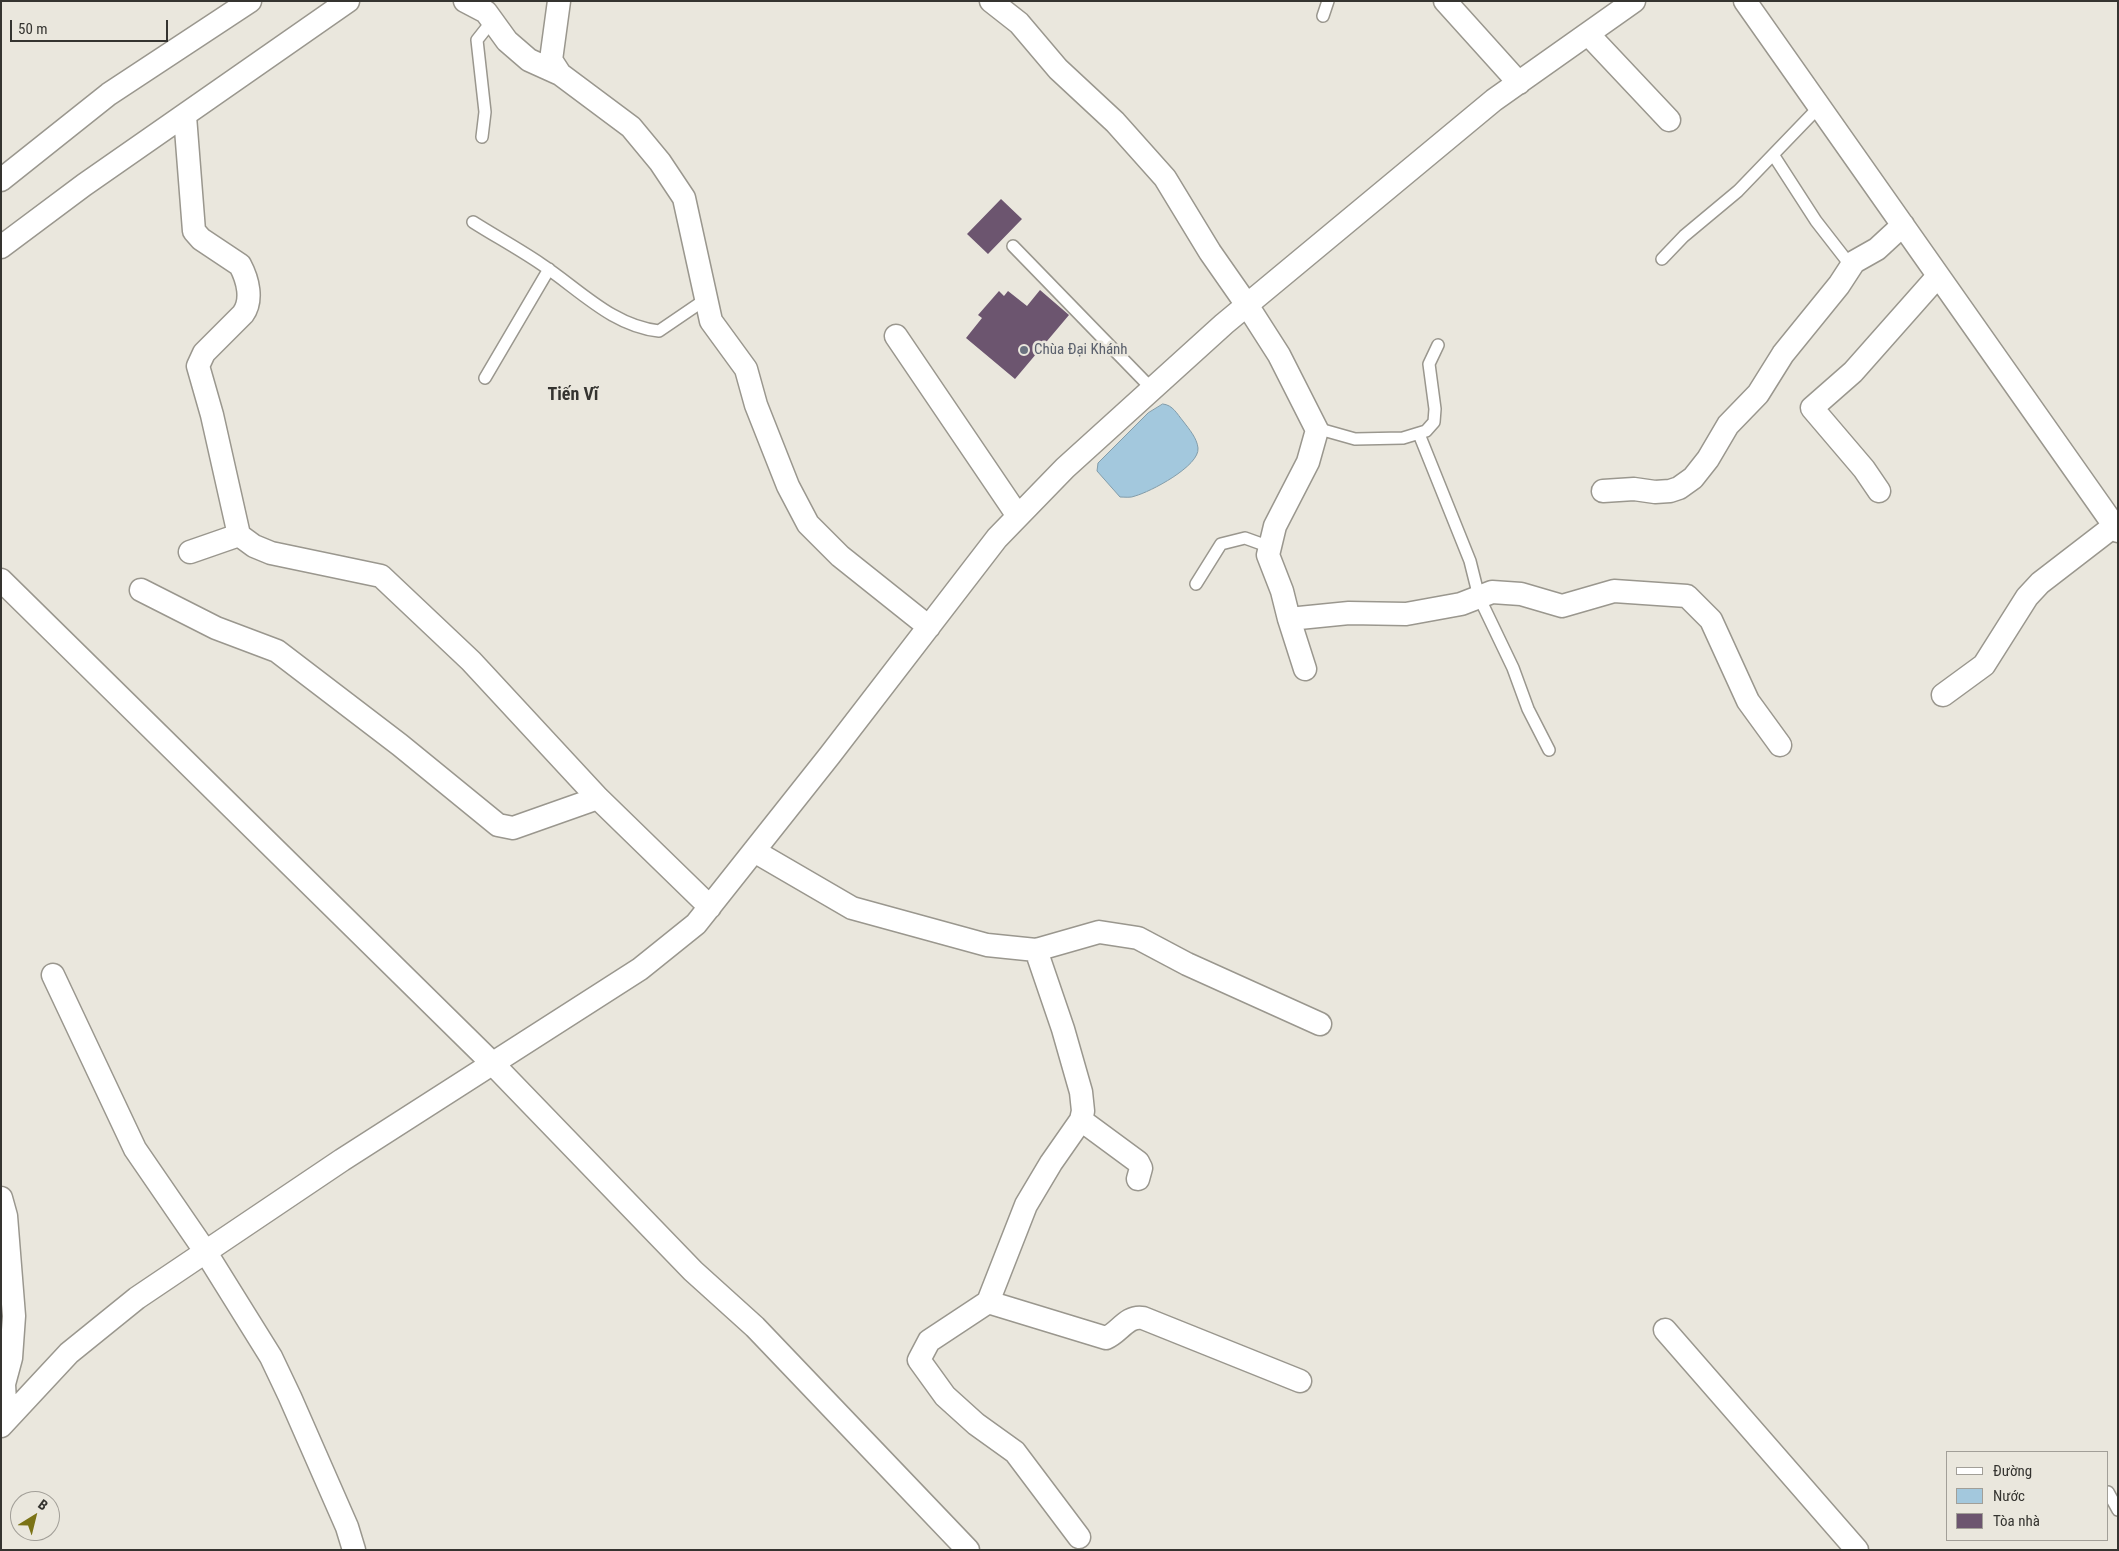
<!DOCTYPE html>
<html>
<head>
<meta charset="utf-8">
<style>
  body { margin:0 }
  #map { position:relative; width:2119px; height:1551px; overflow:hidden; background:#eae7dd; font-family:"Roboto Condensed",sans-serif }
  canvas { display:block }
  .frame { position:absolute; inset:0; border:2px solid #353430; pointer-events:none }
  .legend { position:absolute; left:1946px; top:1451px; width:162px; height:90px; box-sizing:border-box; background:#eae7dd; border:1px solid #a29f98; margin:0; padding:6px 9px; list-style:none; font-size:15px; color:#353430 }
  .legend li { display:flex; align-items:center; gap:10px; height:25px }
  .legend b { width:25px; border:1px solid #a29f98 }
  .north { position:absolute; left:10px; top:1491px; width:50px; height:50px; box-sizing:border-box; background:#eae7dd; border:1px solid #a29f98; border-radius:50%; rotate:36deg; font-size:14px; font-weight:700; line-height:20px; text-align:center; color:#353430 }
  .north::after { content:''; display:block; margin:auto; width:18px; height:22px; background:#7b7316; clip-path:polygon(50% 0,100% 100%,50% 72%,0 100%) }
  .scale { position:absolute; left:10px; top:20px; width:158px; height:22px; box-sizing:border-box; border:2px solid #353430; border-top:0; padding-left:6px; font-size:15px; line-height:18px; white-space:nowrap; color:#353430; -webkit-text-stroke:4px #eae7dd; paint-order:stroke }
</style>
</head>
<body>
<div id="map">
<canvas width="2119" height="1551"></canvas>
<div class="frame"></div>
<ul class="legend">
<li><b style="height:6px;background:#fff"></b>Đường</li>
<li><b style="height:14px;background:#a3c8dd"></b>Nước</li>
<li><b style="height:14px;background:#6c556f"></b>Tòa nhà</li>
</ul>
<div class="north">B</div>
<div class="scale">50 m</div>
</div>
<script>
const c = document.querySelector('canvas').getContext('2d');
c.lineJoin = 'round';
function fillPath(path, color) { c.fillStyle = color; c.fill(path, 'evenodd'); }
function trace(path, color, width, dash) { c.strokeStyle = color; c.lineWidth = width; c.lineCap = dash ? 'butt' : 'round'; c.setLineDash(dash || []); c.stroke(path); }
function label(font, color, halo, rows, align = 'center') {
  c.font = font + ' "Roboto Condensed",sans-serif'; c.lineWidth = 5; c.setLineDash([]); c.textBaseline = 'middle'; c.strokeStyle = halo; c.fillStyle = color; for (const [text, x, y, turn = 0] of rows) {
    c.save(); c.translate(x, y); c.rotate((+turn || 0) * Math.PI / 180); c.textAlign = isNaN(turn) ? turn : align; if (halo) c.strokeText(text, 0, 0); c.fillText(text, 0, 0); c.restore();
  }
}
const water = new Path2D(`
  M1163 404C1173 405 1177 414 1183 421 1189 429 1197 438 1198 448 1200 466 1150 492 1135 496 1131 498 1125 497 1120 497L1097 471 1098 463 1148 413Z`);
fillPath(water, '#a3c8dd');
trace(water, '#829ca9', 1);
fillPath(new Path2D(`
  M1001 199 1022 219 988 254 967 234Z
  M1040 290 1069 315 1015 379 966 338 982 318 978 315 999 291 1004 296 1008 291 1027 306Z`), '#6c556f');
const service = new Path2D(`
  M1323 16 1328 1
  M482 137 485 112 477 40 492 21
  M1774 156 1816 221 1851 266
  M473 222C495 236 519 249 541 264 579 289 612 326 659 331L706 299
  M1013 246 1152 389
  M1662 259 1684 236 1738 191 1819 107
  M485 378 549 269
  M1316 428 1355 439 1403 438 1426 431 1434 422 1435 409 1429 364 1438 345
  M1419 434 1470 561 1479 597 1513 668 1528 709 1549 750
  M1196 584 1221 544 1245 538 1270 547
  M2108 1492 2118 1510`);
const minor = new Path2D(`
  M465 1 486 12 507 41 529 60 560 74
  M559 1 551 60 560 74 631 127 660 162 684 198 711 321 746 369 756 405 788 486 808 524 840 556 929 627
  M991 1 1019 23 1058 69 1115 122 1165 178 1210 252 1247 305 1279 355 1317 430 1308 462 1275 526 1268 555 1282 591 1289 619 1305 669
  M1445 1 1519 83
  M1745 1 2118 531
  M1588 34 1669 120
  M185 116 194 231 201 239 240 265C248 280 253 300 243 314L204 353 198 366 212 415 239 535
  M1 180 109 94 250 1
  M1 247 84 185 348 1
  M896 336 1018 516
  M1603 491 1634 489 1655 492 1670 491 1679 488 1693 478 1708 459 1728 425 1758 394 1783 354 1839 285 1854 262 1877 249 1903 225
  M1879 491 1864 469 1812 408 1853 372 1938 276
  M190 552 239 535 254 546 271 553 381 576 471 661 598 798 710 907
  M1 580 493 1064 693 1271 755 1327 968 1550
  M141 590 216 628 277 651 400 745 498 825 513 828 598 798
  M1289 619 1349 613 1406 614 1461 604 1492 592 1521 594 1562 606 1614 591 1687 596 1711 620 1748 701 1780 745
  M1943 695 1984 665 2027 597 2040 583 2114 526
  M754 851 852 908 987 945 1036 950 1099 932 1138 938 1187 964 1320 1024
  M1036 950 1063 1029 1081 1092 1083 1111 1081 1120 1051 1163 1026 1205 988 1302 929 1341 919 1360 945 1396 976 1424 1015 1452 1079 1537
  M53 975 135 1149 205 1251 271 1357 290 1397 347 1527 354 1550
  M1081 1120 1138 1162 1141 1168 1138 1179
  M1 1198 6 1216 14 1316 11 1358 4 1384 5 1402 10 1416
  M988 1302 1106 1338C1119 1333 1127 1315 1143 1318L1300 1381
  M1665 1330 1857 1550
  M1 1426 69 1353 137 1298 342 1160 640 969 696 924 830 755 997 538 1065 468 1224 324 1494 100 1634 1`);
trace(service, '#9a978e', 14);
trace(minor, '#9a978e', 25);
trace(service, '#fff', 11);
trace(minor, '#fff', 22);
for (const [x, y, r, color] of [
  [1024,350,5,"#6b7280"]
]) { const dot = new Path2D(); dot.arc(x, y, r, 0, 2 * Math.PI); c.fillStyle = color; c.fill(dot); trace(dot, '#eae7dd', 2); }
label('15px', '#5b616d', '#eae7dd', [
  ["Chùa Đại Khánh",1034,350]
], 'left');
label('bold 18px', '#353430', '#eae7dd', [
  ["Tiến Vĩ",573,395]
]);
</script>
</body>
</html>
